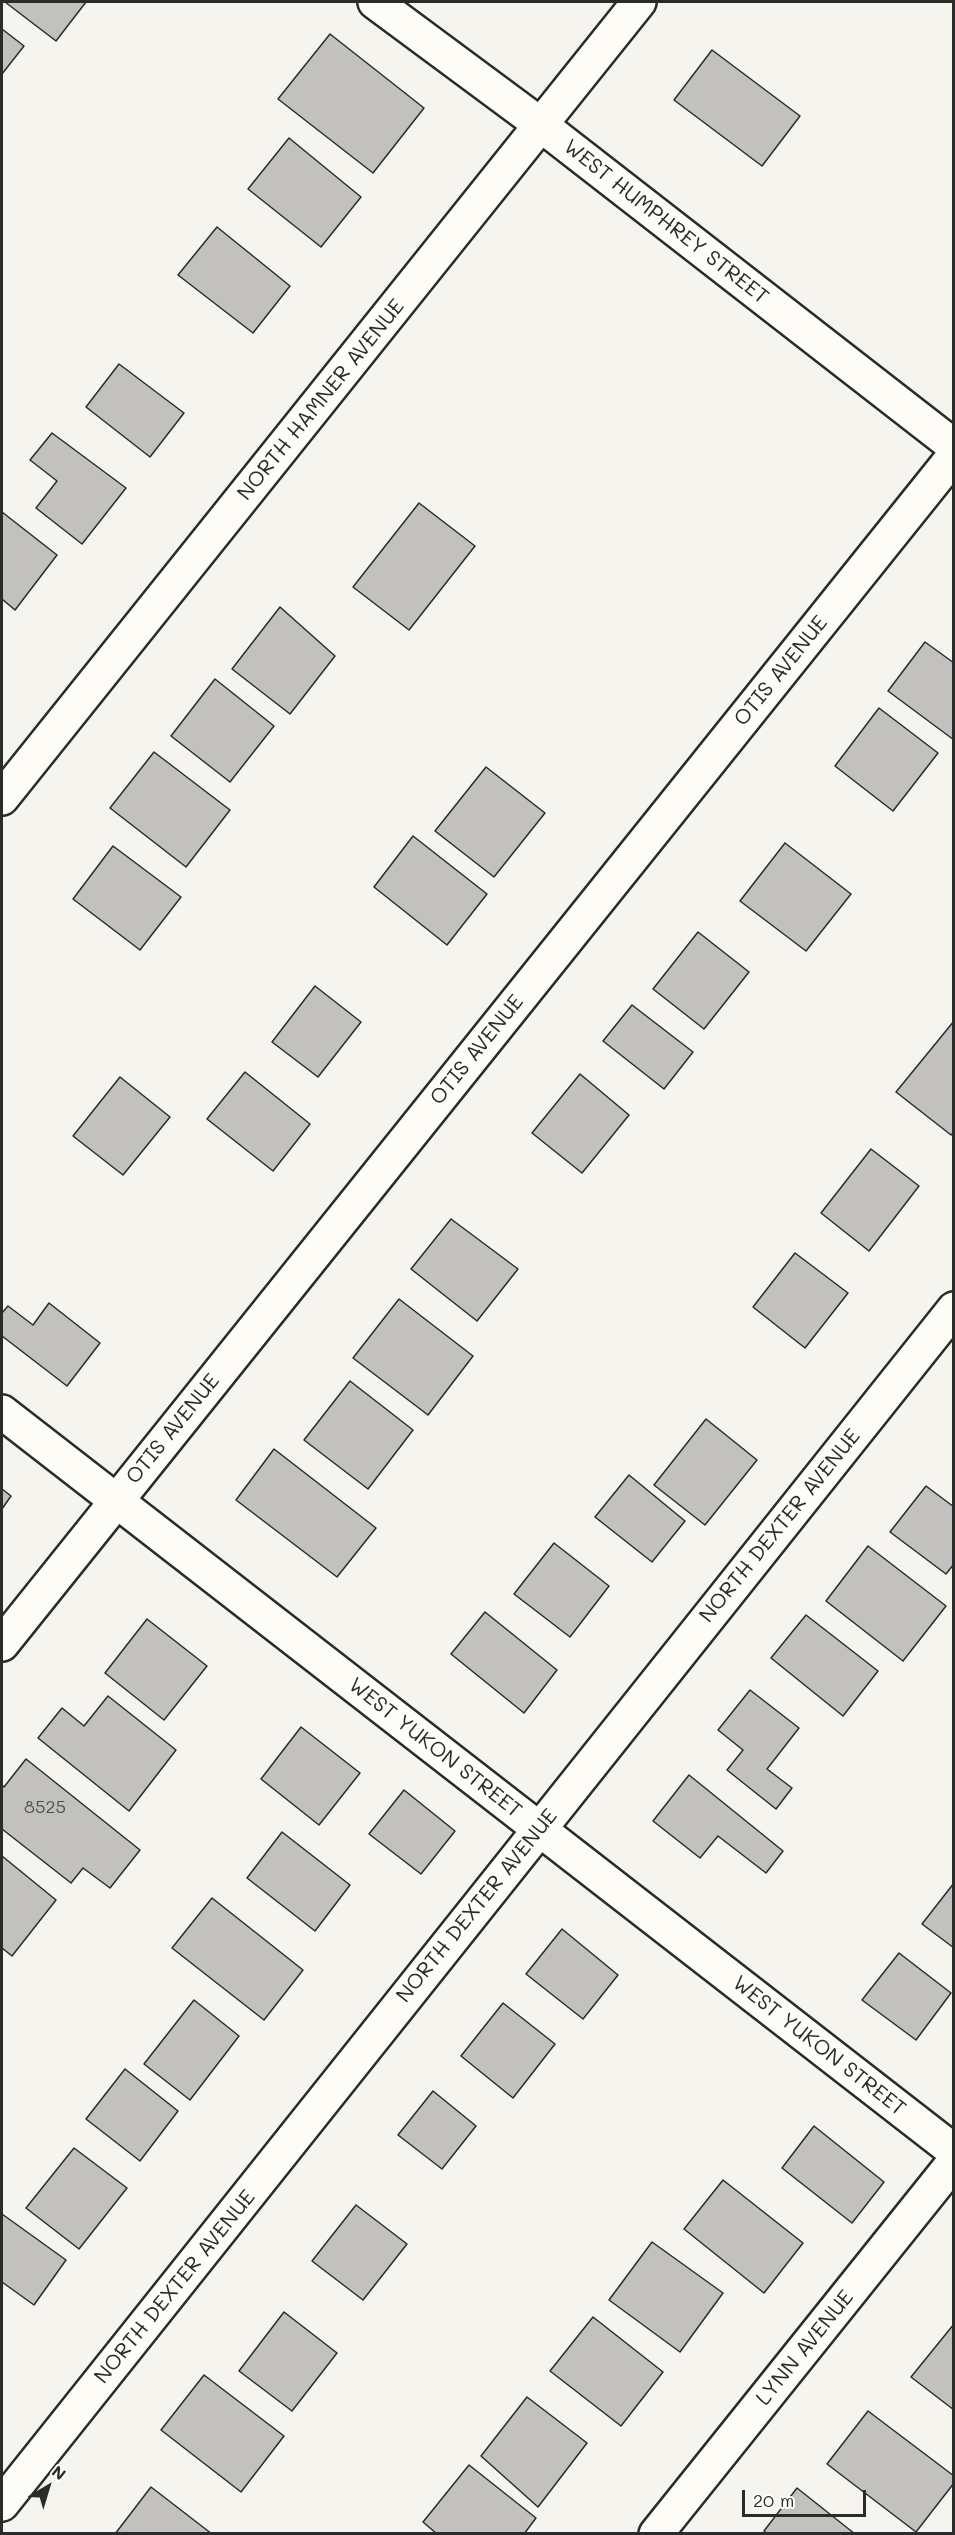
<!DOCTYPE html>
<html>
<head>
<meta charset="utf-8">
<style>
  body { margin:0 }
  #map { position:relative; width:955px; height:2535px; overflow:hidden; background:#f5f4ef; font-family:Mali,sans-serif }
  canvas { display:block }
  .frame { position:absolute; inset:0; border:3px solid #2b2b2b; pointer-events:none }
  .north { position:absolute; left:18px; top:2457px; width:60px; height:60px; -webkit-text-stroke:4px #fdfcf7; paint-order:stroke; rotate:38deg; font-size:16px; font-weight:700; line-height:24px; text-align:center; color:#2b2b2b }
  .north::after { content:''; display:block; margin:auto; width:21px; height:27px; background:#2b2b2b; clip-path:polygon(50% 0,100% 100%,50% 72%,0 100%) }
  .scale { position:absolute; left:742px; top:2490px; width:124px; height:27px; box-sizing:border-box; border:3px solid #2b2b2b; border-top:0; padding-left:8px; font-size:18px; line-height:21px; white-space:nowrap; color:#2b2b2b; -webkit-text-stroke:4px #fdfcf7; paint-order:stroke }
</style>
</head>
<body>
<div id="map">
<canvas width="955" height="2535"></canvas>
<div class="frame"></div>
<div class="north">N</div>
<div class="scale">20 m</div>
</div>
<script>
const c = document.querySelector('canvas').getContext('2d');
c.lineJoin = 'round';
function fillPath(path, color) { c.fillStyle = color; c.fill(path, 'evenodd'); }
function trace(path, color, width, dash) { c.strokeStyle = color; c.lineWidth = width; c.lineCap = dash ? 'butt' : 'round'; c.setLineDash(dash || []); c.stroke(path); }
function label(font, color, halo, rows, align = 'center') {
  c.font = font + ' Mali,sans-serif'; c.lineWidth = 5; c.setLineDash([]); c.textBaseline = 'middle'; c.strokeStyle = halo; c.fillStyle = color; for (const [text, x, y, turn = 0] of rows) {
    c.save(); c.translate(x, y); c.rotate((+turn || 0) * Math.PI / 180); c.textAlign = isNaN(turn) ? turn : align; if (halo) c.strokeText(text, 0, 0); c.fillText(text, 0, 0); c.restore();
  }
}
const building = new Path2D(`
  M5 2H86L56 41Z
  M2 29 24 46 2 74Z
  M330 34 424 108 373 173 278 99Z
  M712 50 800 116 762 166 674 100Z
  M289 138 361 197 321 247 248 189Z
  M217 227 290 286 253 333 178 275Z
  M119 364 184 413 150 457 86 407Z
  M52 433 126 488 82 544 36 508 57 481 30 460Z
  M419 503 475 546 409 630 353 587Z
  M2 512 57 555 15 610 2 599Z
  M280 607 335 656 290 714 232 669Z
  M925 642 954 663V740L888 691Z
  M215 679 274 726 230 782 171 736Z
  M879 708 938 753 893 811 835 766Z
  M154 752 230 810 186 867 110 808Z
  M486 767 545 813 494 877 435 831Z
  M413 836 487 894 447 945 374 887Z
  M785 843 851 894 806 951 740 901Z
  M113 846 181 897 140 950 73 899Z
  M698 932 749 972 704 1029 653 989Z
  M315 986 361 1022 318 1077 272 1042Z
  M632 1005 693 1052 664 1089 603 1041Z
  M954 1021V1132L951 1135 896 1092Z
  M245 1072 310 1124 273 1171 207 1119Z
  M580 1074 629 1115 582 1173 532 1133Z
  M120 1077 170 1117 123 1175 73 1136Z
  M871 1149 919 1186 869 1251 821 1213Z
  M451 1219 518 1269 477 1321 411 1269Z
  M795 1253 848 1293 805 1348 753 1307Z
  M399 1299 473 1356 428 1415 353 1358Z
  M49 1303 100 1343 67 1386 2 1336V1313L8 1306 33 1325Z
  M350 1381 413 1430 368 1489 304 1440Z
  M706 1419 757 1460 705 1525 654 1485Z
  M274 1449 376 1528 337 1577 236 1500Z
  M629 1475 685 1521 652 1562 595 1517Z
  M926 1486 954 1507V1564L946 1574 890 1532Z
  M2 1489 11 1496 2 1509Z
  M554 1543 609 1586 570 1637 514 1594Z
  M868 1546 946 1606 903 1661 826 1601Z
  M485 1612 557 1670 524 1713 451 1654Z
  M806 1615 878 1671 843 1716 771 1658Z
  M147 1619 207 1666 164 1720 105 1673Z
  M750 1690 799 1728 767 1769 792 1788 776 1809 727 1770 743 1750 718 1730Z
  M108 1696 176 1750 129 1811 38 1738 62 1708 84 1726Z
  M301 1727 360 1773 319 1825 261 1779Z
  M26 1759 140 1850 110 1888 83 1868 71 1883 2 1829V1785L4 1787Z
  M689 1775 783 1851 766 1873 718 1836 700 1858 653 1821Z
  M404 1790 455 1831 421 1874 369 1834Z
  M282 1832 350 1885 315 1931 247 1878Z
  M2 1856 56 1900 12 1956 2 1948Z
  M954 1883V1948L922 1924Z
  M212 1898 303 1970 264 2020 172 1948Z
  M562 1929 618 1975 583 2019 526 1974Z
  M899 1953 951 1993 916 2040 862 2000Z
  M194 2000 239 2036 190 2100 144 2064Z
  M503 2003 555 2044 513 2098 461 2056Z
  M125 2069 178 2111 140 2161 86 2119Z
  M433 2091 476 2126 442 2169 398 2135Z
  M814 2126 884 2182 852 2223 782 2168Z
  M74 2148 127 2188 79 2249 26 2208Z
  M723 2180 803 2243 764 2293 684 2229Z
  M356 2205 407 2244 363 2300 312 2261Z
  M2 2214 66 2260 34 2305 2 2282Z
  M652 2242 723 2293 680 2352 609 2300Z
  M284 2312 337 2353 292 2411 239 2371Z
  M593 2317 663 2372 621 2426 550 2371Z
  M954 2324V2410L911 2377Z
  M204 2375 284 2436 241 2492 161 2430Z
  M527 2397 587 2443 538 2507 481 2456Z
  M868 2411 954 2476V2483L916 2532 827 2464Z
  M469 2465 536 2518 524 2534H437L423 2522Z
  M151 2487 212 2534H115Z
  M797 2488 855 2534H767L764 2531Z`);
fillPath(building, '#c2c1be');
trace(building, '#2b2b2b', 1.5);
const minor = new Path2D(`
  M375 2 541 125 954 446
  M2 798 639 2
  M2 1412 954 2151
  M2 1644 954 456
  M2 2504 954 1309
  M656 2534 954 2162`);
trace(minor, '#2b2b2b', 38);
trace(minor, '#fdfcf7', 33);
label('18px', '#515050', null, [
  ["8525",45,1807]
]);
label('21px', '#2b2b2b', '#fdfcf7', [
  ["WEST HUMPHREY STREET",666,222,38],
  ["NORTH HAMNER AVENUE",321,400,-51],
  ["OTIS AVENUE",781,671,-51],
  ["OTIS AVENUE",477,1050,-51],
  ["OTIS AVENUE",173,1429,-51],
  ["NORTH DEXTER AVENUE",780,1526,-51],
  ["WEST YUKON STREET",435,1748,38],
  ["NORTH DEXTER AVENUE",477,1906,-51],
  ["WEST YUKON STREET",819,2046,38],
  ["NORTH DEXTER AVENUE",175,2287,-51],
  ["LYNN AVENUE",805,2348,-51]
]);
</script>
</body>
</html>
